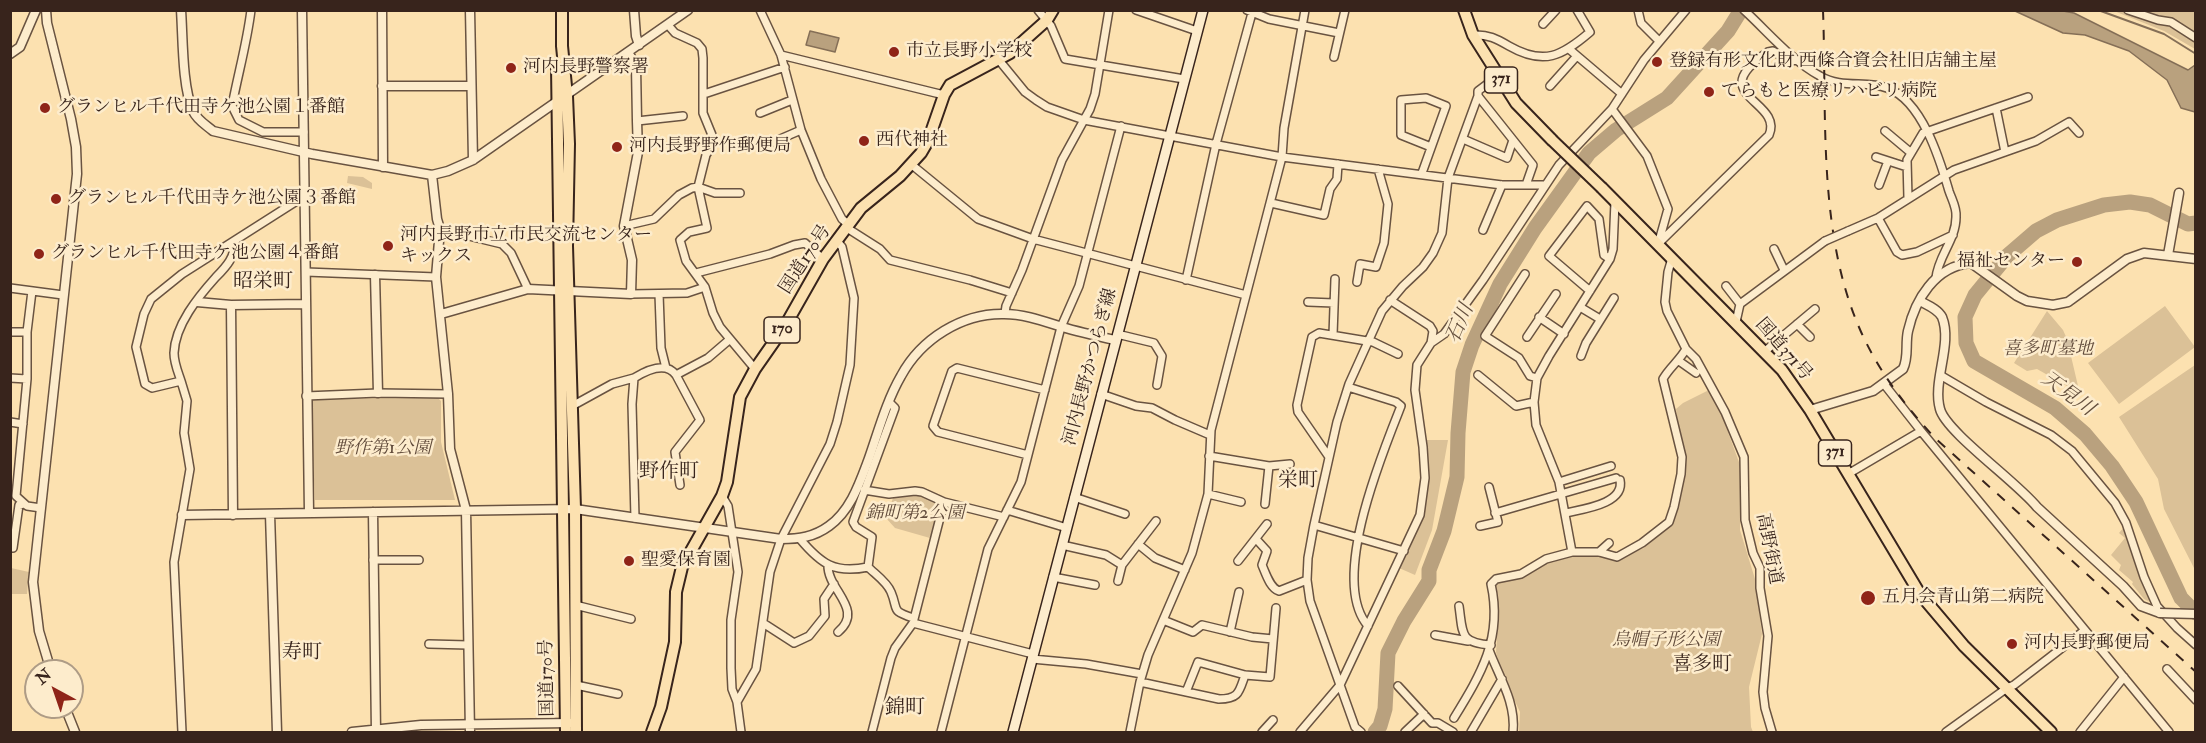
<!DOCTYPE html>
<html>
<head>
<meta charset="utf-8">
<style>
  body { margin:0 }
  #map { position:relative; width:2206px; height:743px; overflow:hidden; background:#fce1b0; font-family:"IM FELL Double Pica",serif }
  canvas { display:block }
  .frame { position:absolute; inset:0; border:12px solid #38241c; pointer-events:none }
  .north { position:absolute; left:24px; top:659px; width:60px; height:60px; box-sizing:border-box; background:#fdeccc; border:2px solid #ae9c86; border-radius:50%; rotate:320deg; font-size:16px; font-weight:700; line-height:24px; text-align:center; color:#38241c }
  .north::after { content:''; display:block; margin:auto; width:21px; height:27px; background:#8f2418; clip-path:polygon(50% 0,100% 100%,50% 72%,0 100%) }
</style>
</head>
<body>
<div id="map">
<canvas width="2206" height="743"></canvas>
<div class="frame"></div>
<div class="north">N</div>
</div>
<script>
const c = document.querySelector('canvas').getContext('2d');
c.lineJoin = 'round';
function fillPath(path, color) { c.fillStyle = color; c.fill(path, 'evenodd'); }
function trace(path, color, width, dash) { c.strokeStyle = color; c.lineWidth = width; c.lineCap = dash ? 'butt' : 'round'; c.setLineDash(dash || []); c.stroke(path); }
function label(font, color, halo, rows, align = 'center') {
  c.font = font + ' "IM FELL Double Pica","Noto Serif JP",serif'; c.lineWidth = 5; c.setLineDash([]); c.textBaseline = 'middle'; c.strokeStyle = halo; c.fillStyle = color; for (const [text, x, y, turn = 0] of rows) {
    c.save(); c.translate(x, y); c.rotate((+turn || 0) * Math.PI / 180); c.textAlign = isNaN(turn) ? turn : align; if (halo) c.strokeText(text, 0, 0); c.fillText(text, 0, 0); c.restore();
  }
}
fillPath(new Path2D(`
  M2114 11H2195V49L2164 31Z
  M348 176 363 177 372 183V189L347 183Z
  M2165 306 2195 347 2119 404 2088 363Z
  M2047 311 2063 330 2067 339 2078 386 2074 390 2037 369 2027 371 2014 363Z
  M2195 365V570L2164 509 2158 479 2119 417Z
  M1709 390 1720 410 1740 465V530L1755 579 1762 634 1749 687 1751 727 1753 732H1519L1520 712 1501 671 1496 652 1497 638 1490 608V585L1556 556 1599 553 1617 558 1644 548 1670 525 1678 463 1682 454 1676 409 1683 403Z
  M438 398 441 401V442L455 500H315L310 399Z
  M1425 440H1448L1432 530 1415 575 1399 568 1423 516 1427 479Z
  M918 494 938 503 940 506 930 538 895 528 886 518 893 498Z
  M2125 526 2150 602 2144 599 2132 584 2133 582 2119 570 2121 565 2111 555 2125 538 2119 533Z
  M11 568 29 572 27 594H11Z`), '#dbc197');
const water = new Path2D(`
  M2063 11 2074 13 2188 70 2195 65V112L2181 108 2167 80 2129 51 2085 35 2063 33 2015 11Z
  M810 31 839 38 835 52 806 45Z`);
fillPath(water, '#b9a17e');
trace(water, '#856f57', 1.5);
trace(new Path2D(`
  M2098 10 2164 34 2196 54`), '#856f57', 2);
trace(new Path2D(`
  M2196 223 2188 224 2150 205 2130 202 2104 205 2057 220 2036 231 2007 256 1975 295 1965 317 1966 343 1974 361 2055 408 2085 434 2112 466 2136 502 2181 598 2196 613
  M1375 732 1380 726 1385 709 1388 653 1404 621 1429 581V570L1444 531 1457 477 1458 433 1463 372 1472 345 1500 284 1535 228 1589 153 1616 130 1667 98 1728 31 1741 10`), '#b9a17e', 15);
const minor = new Path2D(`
  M251 10C247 43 238 74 232 106L239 120 263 132H304
  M760 10 781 55 801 130 821 179 842 219 849 225
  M1038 10 1051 26 1065 59 1184 79
  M1136 10 1197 31
  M1247 10 1269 19 1339 33
  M1638 10 1641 23 1659 41
  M1744 10C1768 32 1792 61 1820 76 1842 89 1866 80 1887 88 1922 100 1940 160 1949 191 1952 200 1957 208 1956 217 1956 240 1938 256 1936 278
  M2128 10 2158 20 2171 22 2196 38
  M1543 24 1556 10
  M668 25 675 33 697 43 702 49 703 58V113L712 135 711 147 706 155 698 187 707 228 689 232 680 240 686 261 705 287
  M1473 35C1488 34 1497 39 1509 46 1544 66 1562 56 1590 32L1577 10
  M1569 49 1622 94
  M781 55 944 95
  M1334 57 1345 10
  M998 59 1025 92 1036 100 1047 107 1084 120 1282 157 1502 185H1544
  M1550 86 1576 57
  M704 94 785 67
  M1478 96V91L1498 76
  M1996 108 2005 152
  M1612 109 1647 156 1668 209 1659 241
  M760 113 792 100
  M637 121 683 116
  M1885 131 1910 152
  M1463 139 1507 158 1513 140
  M764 146 801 130
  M1876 157 1907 167
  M912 165 978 219 1033 239 1246 295
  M1422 173 1446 106 1426 98 1401 100V135L1431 147
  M1879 185 1888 161
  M1908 198 1907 160 1923 133 2028 97
  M1615 202 1613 249 1610 259 1549 356 1537 378 1534 402 1536 425 1559 482 1572 552H1599L1617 557 1642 543 1669 522 1674 507 1681 474 1682 457 1663 379C1669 368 1680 360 1686 349
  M1271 203 1324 215 1330 189 1337 179 1338 164
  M1878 218 1897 252 1902 255 1917 252 1953 235
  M624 226 654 219 679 195 692 188 698 187 715 193H740
  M847 228 880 249 890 260 970 280 1012 293
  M440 229 502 244 511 253 528 289
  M1483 230 1502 185
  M1848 231 1878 218 1954 170 2036 141 2069 122 2079 133
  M1658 244 1769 135C1784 100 1702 96 1768 52L1773 51 1789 61 1798 60
  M1774 249 1784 270
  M1672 258 1668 272 1665 302 1667 311 1686 349 1696 359 1725 412 1744 457 1745 520 1753 553 1760 568V588L1768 636 1763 692 1765 708 1772 732
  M306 272 436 277
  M696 273 770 254 794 245 805 243 823 259
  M1525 274 1485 336 1519 358 1530 376 1537 378
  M1186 280 1216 144 1252 13
  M1357 282 1360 264 1376 267 1384 243 1388 204 1378 169
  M1726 286 1740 304
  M10 288 63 295
  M32 291 27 332V379L16 496 27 506 41 508
  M1590 291 1549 256 1587 206 1599 219 1604 255 1610 259
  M631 294 687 293 705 287 713 313 720 327 755 369
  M659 294 661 348 666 368
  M1390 300 1430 326 1433 331 1431 343
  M1308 302 1334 303
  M1580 307 1600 319
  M1005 313 1006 306 1022 270 1062 160 1090 109 1095 94 1109 10
  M1539 317 1564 334
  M1736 322 1740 304 1825 241
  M1797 324 1810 337
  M10 332H27
  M1117 334 1154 343 1162 356 1157 385
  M1333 335 1335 279
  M1527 337 1556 294
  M1764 352 1815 309
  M1581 356 1586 343 1614 298
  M1679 361 1696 373
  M676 375 700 420 675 452 680 485
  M1478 375 1516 406 1534 402
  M1940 375 1986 402 2051 435 2072 451 2115 503 2126 523 2144 577 2157 606 2177 628 2196 645
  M10 378 27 379
  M181 381C178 372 174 363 174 353 175 325 198 297 216 277 227 266 235 257 235 241
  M1884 384 1921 431 2169 732
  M1348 387 1396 402 1401 406C1382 454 1329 581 1368 626
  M1101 394 1136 406 1152 408 1175 420 1210 435
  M306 396 378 393 448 394
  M890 403 895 408 853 522 856 527 872 537 868 567C875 574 887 582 891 592 899 611 890 610 913 618
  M572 406 612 384 634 378
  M10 422 23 424
  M1028 455 938 432 933 426 952 371 957 368 1045 390
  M1209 456 1269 466 1290 464
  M1329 457 1298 412 1297 405 1312 337 1319 333 1373 342 1398 354
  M1848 474 1921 431
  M1559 482 1611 466
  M864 490 889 494 915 491 922 492 944 502 1004 517
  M1208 494 1241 502
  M722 496 728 506 738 572 731 620V668L732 689 737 702 741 732
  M1074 497 1125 514
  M1265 504 1269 466
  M1007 510 1067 528
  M1495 513 1616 478
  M1566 513C1583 509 1625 504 1620 480
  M635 518 632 404 634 378C647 370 666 361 676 375L708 358 729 340
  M1314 525 1404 551
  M1480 526 1498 522 1489 487
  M800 539C821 564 835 574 868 567
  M1257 540 1267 551 1262 565C1266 574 1270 588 1279 591L1307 580
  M1138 544 1155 558 1185 570
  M1062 545 1106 555 1122 565
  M13 548 19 505 24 504
  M1599 552 1609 543
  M373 560H419
  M1238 561 1267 524
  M828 565C827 590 865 609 838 632
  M1053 577 1095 585
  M1118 581 1122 565 1156 521
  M575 605 631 619
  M1459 606C1463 633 1459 643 1491 645
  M1163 620 1193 632 1202 625 1252 637 1273 639
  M763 623 794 643 809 636 825 616 824 599 834 584
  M913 623 1033 654
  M1230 632 1239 592
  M1435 635 1468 641
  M429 644 468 645
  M1489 650C1499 677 1516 702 1513 732
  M1032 659 1086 664 1142 674
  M2167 669 2196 700
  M1140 682 1219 699C1239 699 1239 692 1245 675
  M576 685 618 694
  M1398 686 1432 723H1438L1453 732
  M1186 692 1198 662 1245 675 1270 677 1276 608
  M737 702 756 669 770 572 781 539 830 444 837 422 850 365 854 298 842 247 837 241
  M1454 718C1481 674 1503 638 1491 584L1496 579 1521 574 1546 559 1572 552
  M182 732 174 562 190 469 184 433 187 401 181 381 152 388 145 384 136 347 144 314 151 299 182 274 303 197
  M872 732 891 658 895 648 913 623 944 502
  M941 732 988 549 1021 482 1061 327 1079 286 1121 126
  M1130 732 1140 682 1148 655 1192 553 1208 494 1211 430 1282 157 1284 128 1305 10
  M1262 732 1273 720
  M1300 732 1340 685 1420 515 1425 478 1423 447 1415 390 1417 365 1431 343 1444 334 1483 280 1559 165 1612 109 1644 60 1686 10
  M1361 732 1355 727 1310 601 1307 580 1308 558 1314 525 1337 422 1349 384 1382 311 1403 286 1423 267 1433 253 1442 233 1448 178 1478 96 1533 165 1526 185
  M1405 732 1424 714
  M1471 732 1502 679
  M1946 732 2007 688 2014 685 2085 630
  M2080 732 2124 677`);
const tertiary = new Path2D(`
  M46 10 47 23 71 119 76 147 77 174 33 582 39 631 51 671
  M181 10C183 38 182 87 193 111 197 120 206 125 213 131L312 154 432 175 448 171 473 160 688 10
  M302 10 309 512
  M382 10 383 167
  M470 10 473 160
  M634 10 636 36 639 45
  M10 54 20 47 36 10
  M382 86H471
  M432 175 437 219 440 229 436 277 448 394 450 449 466 510 470 732
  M2168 255 2179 193
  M375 275 378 393
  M1920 301C1927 305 1938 309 1942 317 1953 344 1932 381 1940 409 1946 432 2017 482 2037 507L2123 586 2141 606 2160 613
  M197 302 231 305 306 304
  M231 305 233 515
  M441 314 528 289 631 294 632 260 624 226 638 152 637 121 636 66 628 52
  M1810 410 1873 391 1903 369C1909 357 1905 344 1908 331 1915 300 1935 266 1971 263L2017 296 2027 301 2053 305 2068 302 2127 259 2144 253 2196 259
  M373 512 376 732
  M270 514 277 732
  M182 515 575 509 781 539C799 539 814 537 829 526 850 511 859 485 868 461 878 433 886 402 901 376 921 339 962 313 1004 314 1024 314 1043 321 1062 327 1079 332 1097 336 1115 340
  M65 707 75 732
  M352 732 421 725 570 723`);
const secondary = new Path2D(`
  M1013 732 1203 10`);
const trunk = new Path2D(`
  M562 10V46L567 96 569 144 567 246 575 509 576 732
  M1464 10 1473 35 1516 103 1552 140
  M557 67 566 732
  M1602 188 1782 370 1810 410 1920 594 1964 646 2051 732
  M652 732 661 707 675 642 676 592 682 567 722 496 727 482 740 397 755 369 785 326 823 259 861 208 900 176 921 153 928 141 944 95 950 85 1010 53 1047 20 1053 10`);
trace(minor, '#695341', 10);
trace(tertiary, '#695341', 11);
trace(secondary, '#38241c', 12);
trace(trunk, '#38241c', 14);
trace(minor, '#fdeccc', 7);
trace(tertiary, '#fdeccc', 8);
trace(secondary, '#fdeccc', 9);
trace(trunk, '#fce1b0', 10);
trace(new Path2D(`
  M1823 10C1827 116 1817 236 1862 334 1880 373 1906 407 1935 438L2196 672`), '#38241c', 2, [10, 10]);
const minorBridge = new Path2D(`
  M1825 241 1848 231`);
const tertiaryBridge = new Path2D(`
  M2160 613 2196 614`);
const trunkBridge = new Path2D(`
  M1552 140 1602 188`);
trace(minorBridge, '#695341', 10, []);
trace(tertiaryBridge, '#695341', 11, []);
trace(trunkBridge, '#38241c', 14, []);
trace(minorBridge, '#fdeccc', 7);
trace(tertiaryBridge, '#fdeccc', 8);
trace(trunkBridge, '#fce1b0', 10);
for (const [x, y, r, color] of [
  [894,52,6,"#8f2418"],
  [1657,62,6,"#8f2418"],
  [511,68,6,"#8f2418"],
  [1709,92,6,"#8f2418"],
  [45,108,6,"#8f2418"],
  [864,141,6,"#8f2418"],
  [617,147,6,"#8f2418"],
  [56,199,6,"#8f2418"],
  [388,246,6,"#8f2418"],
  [39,254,6,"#8f2418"],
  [2077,262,6,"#8f2418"],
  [629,561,6,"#8f2418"],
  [1868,598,8,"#8f2418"],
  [2012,644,6,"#8f2418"]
]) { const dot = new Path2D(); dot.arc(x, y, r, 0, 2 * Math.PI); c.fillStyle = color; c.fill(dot); trace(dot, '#fdeccc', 2); }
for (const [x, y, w] of [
  [1501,80,33],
  [782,330,36],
  [1835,453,33]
]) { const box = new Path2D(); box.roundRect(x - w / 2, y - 13, w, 26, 4.5); c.fillStyle = '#fdeccc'; c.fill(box); trace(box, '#38241c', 1.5); }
label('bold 16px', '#38241c', null, [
  ["371",1501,80],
  ["170",782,330],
  ["371",1835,453]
]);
label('18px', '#38241c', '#fdeccc', [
  ["市立長野小学校",906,52],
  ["登録有形文化財 西條合資会社旧店舗主屋",1669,62],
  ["河内長野警察署",523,68],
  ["てらもと医療リハビリ病院",1721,92],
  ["グランヒル千代田寺ケ池公園１番館",57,108],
  ["西代神社",876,141],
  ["河内長野野作郵便局",629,147],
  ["グランヒル千代田寺ケ池公園３番館",68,199],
  ["河内長野市立市民交流センター",400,236],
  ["キックス",400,257],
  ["グランヒル千代田寺ケ池公園４番館",51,254],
  ["福祉センター",2065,262,"right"],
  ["聖愛保育園",641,561],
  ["五月会青山第二病院",1882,598],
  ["河内長野郵便局",2024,644]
], 'left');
label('18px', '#38241c', '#fdeccc', [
  ["国道170号",806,260,-57],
  ["国道371号",1783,350,49],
  ["河内長野かつらぎ線",1091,367,-75],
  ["高野街道",1768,549,79],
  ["国道170号",548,678,-91]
]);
label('italic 18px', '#614b3b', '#fdeccc', [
  ["喜多町墓地",2048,350],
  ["野作第1公園",383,449],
  ["錦町第2公園",915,514],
  ["烏帽子形公園",1666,641]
]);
label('20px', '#38241c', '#fdeccc', [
  ["昭栄町",263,283],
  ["野作町",669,473],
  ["栄町",1298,482],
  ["寿町",302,654],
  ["喜多町",1702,666],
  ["錦町",905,709]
]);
label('italic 20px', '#65503e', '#fdeccc', [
  ["石川",1461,324,-67],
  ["天見川",2067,395,36]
]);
</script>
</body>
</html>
